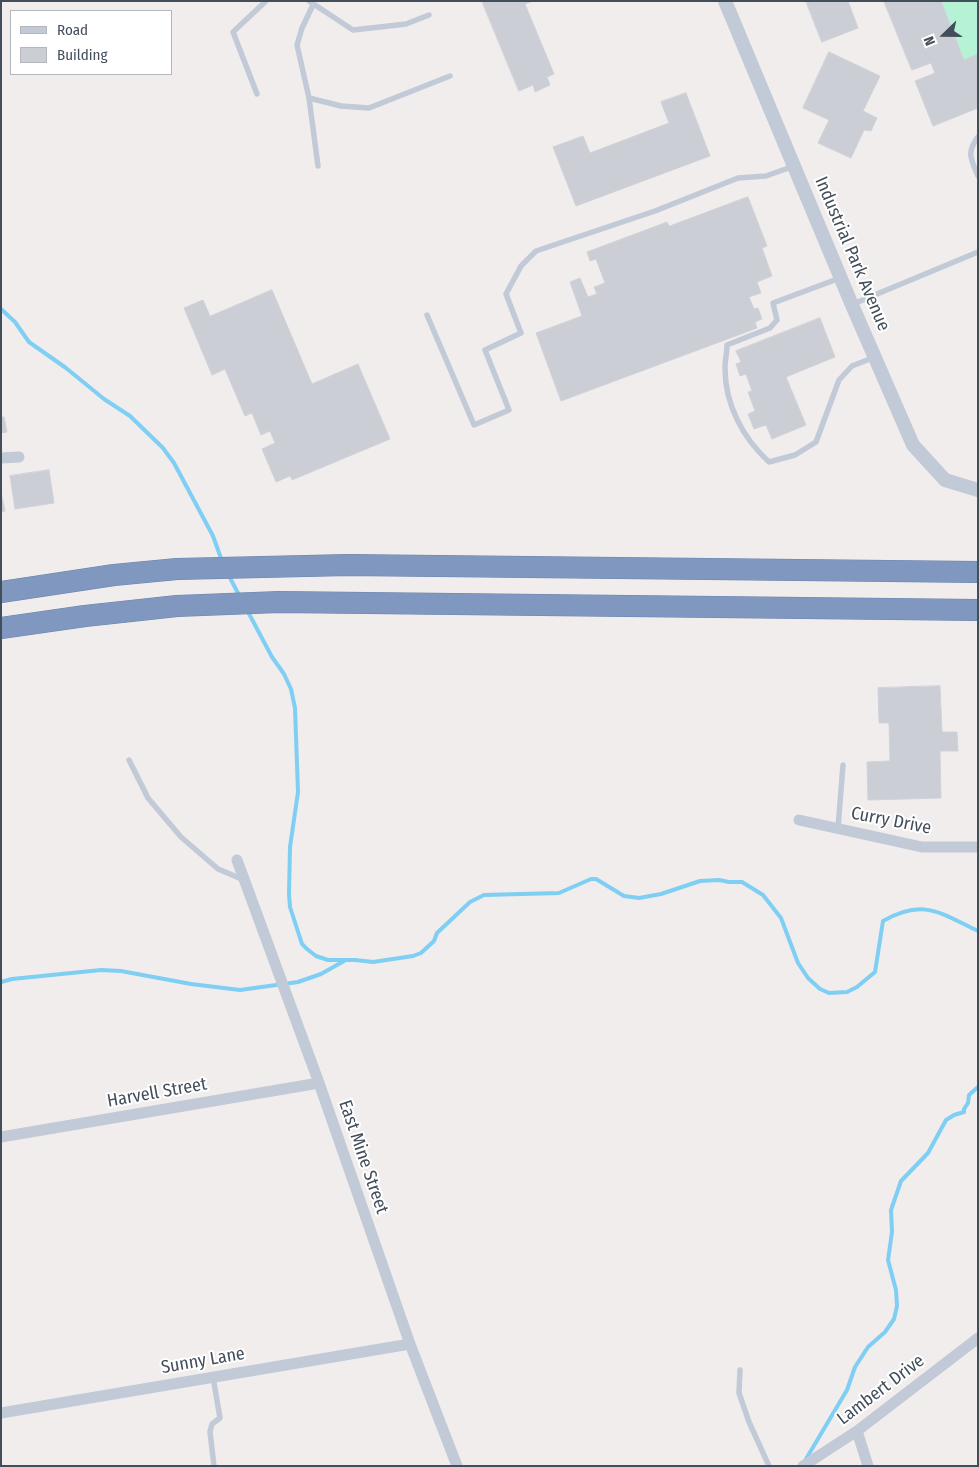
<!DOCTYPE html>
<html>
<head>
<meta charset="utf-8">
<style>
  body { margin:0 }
  #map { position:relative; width:979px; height:1467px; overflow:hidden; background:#f0edec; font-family:"Fira Sans Condensed",sans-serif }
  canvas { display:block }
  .frame { position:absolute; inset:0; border:2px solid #434e5b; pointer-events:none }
  .legend { position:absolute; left:10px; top:10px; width:162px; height:65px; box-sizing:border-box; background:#fff; border:1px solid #b4b8bd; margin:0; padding:6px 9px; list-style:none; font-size:15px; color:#434e5b }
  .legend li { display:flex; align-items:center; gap:10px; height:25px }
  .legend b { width:25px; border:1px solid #b4b8bd }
  .north { position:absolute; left:919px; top:10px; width:50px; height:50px; -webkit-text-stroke:4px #fff; paint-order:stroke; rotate:248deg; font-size:14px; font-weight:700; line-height:20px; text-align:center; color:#434e5b }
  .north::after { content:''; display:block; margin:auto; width:18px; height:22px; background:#434e5b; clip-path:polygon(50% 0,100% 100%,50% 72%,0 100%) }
</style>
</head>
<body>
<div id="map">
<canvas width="979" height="1467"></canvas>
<div class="frame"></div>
<ul class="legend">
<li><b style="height:6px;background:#c1cad6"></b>Road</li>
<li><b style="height:14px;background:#cbced5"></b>Building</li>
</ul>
<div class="north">N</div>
</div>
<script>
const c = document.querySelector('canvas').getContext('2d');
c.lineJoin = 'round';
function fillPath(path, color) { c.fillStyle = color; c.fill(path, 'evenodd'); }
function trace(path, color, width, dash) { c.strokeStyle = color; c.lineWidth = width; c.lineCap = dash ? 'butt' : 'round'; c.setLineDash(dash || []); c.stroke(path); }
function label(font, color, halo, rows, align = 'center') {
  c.font = font + ' "Fira Sans Condensed",sans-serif'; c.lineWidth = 4; c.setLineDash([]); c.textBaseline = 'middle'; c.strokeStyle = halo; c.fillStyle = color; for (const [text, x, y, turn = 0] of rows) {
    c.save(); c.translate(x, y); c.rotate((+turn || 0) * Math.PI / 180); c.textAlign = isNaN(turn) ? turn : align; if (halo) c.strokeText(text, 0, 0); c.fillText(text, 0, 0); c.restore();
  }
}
fillPath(new Path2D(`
  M941 1H978V56L965 61Z`), '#b6f2d4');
trace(new Path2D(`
  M1 309 15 322 29 342 66 368 104 399 130 416 163 448 174 463 213 536 222 561
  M228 574 240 597
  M247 610 272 657 284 674 291 689 295 708 298 792 290 847 289 894 290 907 302 944 307 949 316 956 328 960H355L373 962 413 956 421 953 434 941 437 933 470 902 484 895 559 893 591 879H596L624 896 639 898 661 894 700 881 719 880 729 882H742L763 895 781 918 798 963 808 978 820 989 829 993 847 992 857 987 875 972 883 921C924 898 940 913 978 931
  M1 982 12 979 101 970 121 971 191 984 240 990 298 982 321 974 344 961
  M806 1459 847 1390 855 1367 868 1347 885 1332 894 1319 897 1306 896 1290 888 1260 892 1232 891 1210 901 1181 928 1153 946 1120 954 1115 964 1112V1109L968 1103 969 1095 978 1087`), '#7fcef3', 4);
const building = new Path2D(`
  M482 1H533L525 4 554 74 547 77 550 85 535 92 533 85 519 91Z
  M806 1H848L858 28 822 42Z
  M884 1H941L964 60 978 54V108L933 126 915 81 935 73 931 63 912 70Z
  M829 52 880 76 863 111 877 118 871 131 864 130 851 158 818 143 829 120 803 108Z
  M686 93 710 156 576 206 553 147 583 136 590 153 669 123 661 102Z
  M748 197 767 246 762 248 772 276 757 282 761 293 749 297 754 309 758 308 762 319 755 322 757 328 561 401 536 333 582 316 570 282 580 278 588 297 597 294 594 287 605 283 596 259 590 261 587 252 667 222 669 226Z
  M272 290 312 384 358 364 390 439 292 480 290 476 276 482 262 449 275 443 270 431 261 435 252 413 245 416 225 369 212 375 184 308 203 300 210 316Z
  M820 318 835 357 786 377 806 425 772 439 766 425 754 429 748 414 755 411 748 392 752 391 746 374 740 376 736 364 741 362 736 351Z
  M1 417H4L7 432 1 433Z
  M49 470 54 503 15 509 10 476Z
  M1 492 5 511 1 512Z
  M940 686 942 732H957L958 751H940L941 798 868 800 867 762 890 761 889 723H879L878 688Z`);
fillPath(building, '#cbced5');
trace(building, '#d0d2d9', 1);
const motorway = new Path2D(`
  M1 592 114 575 177 569 348 565 978 572
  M1 628 85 616 177 606 279 602 978 610`);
trace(motorway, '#6b83ac', 22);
trace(new Path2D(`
  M309 1 353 30 406 24 429 15
  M313 5 302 28 297 45 309 98 318 166
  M257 94 233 32 266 1
  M309 98 341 106 369 108 450 76
  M978 137C966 153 971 159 978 176
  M840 278 773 303 777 320 770 328 727 345C727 353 725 360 725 368 725 405 743 438 769 462L795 455 816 442 839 380 852 366 875 357
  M853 304 978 252
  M427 315 474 425 509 410 485 350 521 333 506 294 521 266 536 251 655 211 738 178 766 176 794 166
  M129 760 148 798 181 837 218 869 244 880
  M838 828 843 765
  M740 1370 739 1393 749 1422 769 1466
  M213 1377 220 1418 212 1424 210 1432 214 1466`), '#c1cad6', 5.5);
trace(new Path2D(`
  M1 458 19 457
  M799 820 922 847H978
  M237 860 319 1083 410 1344 457 1466
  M1 1137 319 1083
  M1 1413 410 1344
  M857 1431 868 1466
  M803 1466 857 1431 978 1338`), '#c1cad6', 11);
trace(new Path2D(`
  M725 1 852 305 913 445 945 480 978 490`), '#c1cad6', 14);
trace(motorway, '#8098c0', 21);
label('18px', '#434e5b', '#fff', [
  ["Industrial Park Avenue",852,254,67],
  ["Curry Drive",891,821,11],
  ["Harvell Street",157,1093,-10],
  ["East Mine Street",363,1157,71],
  ["Sunny Lane",203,1361,-10],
  ["Lambert Drive",881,1390,-37]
]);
</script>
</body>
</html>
